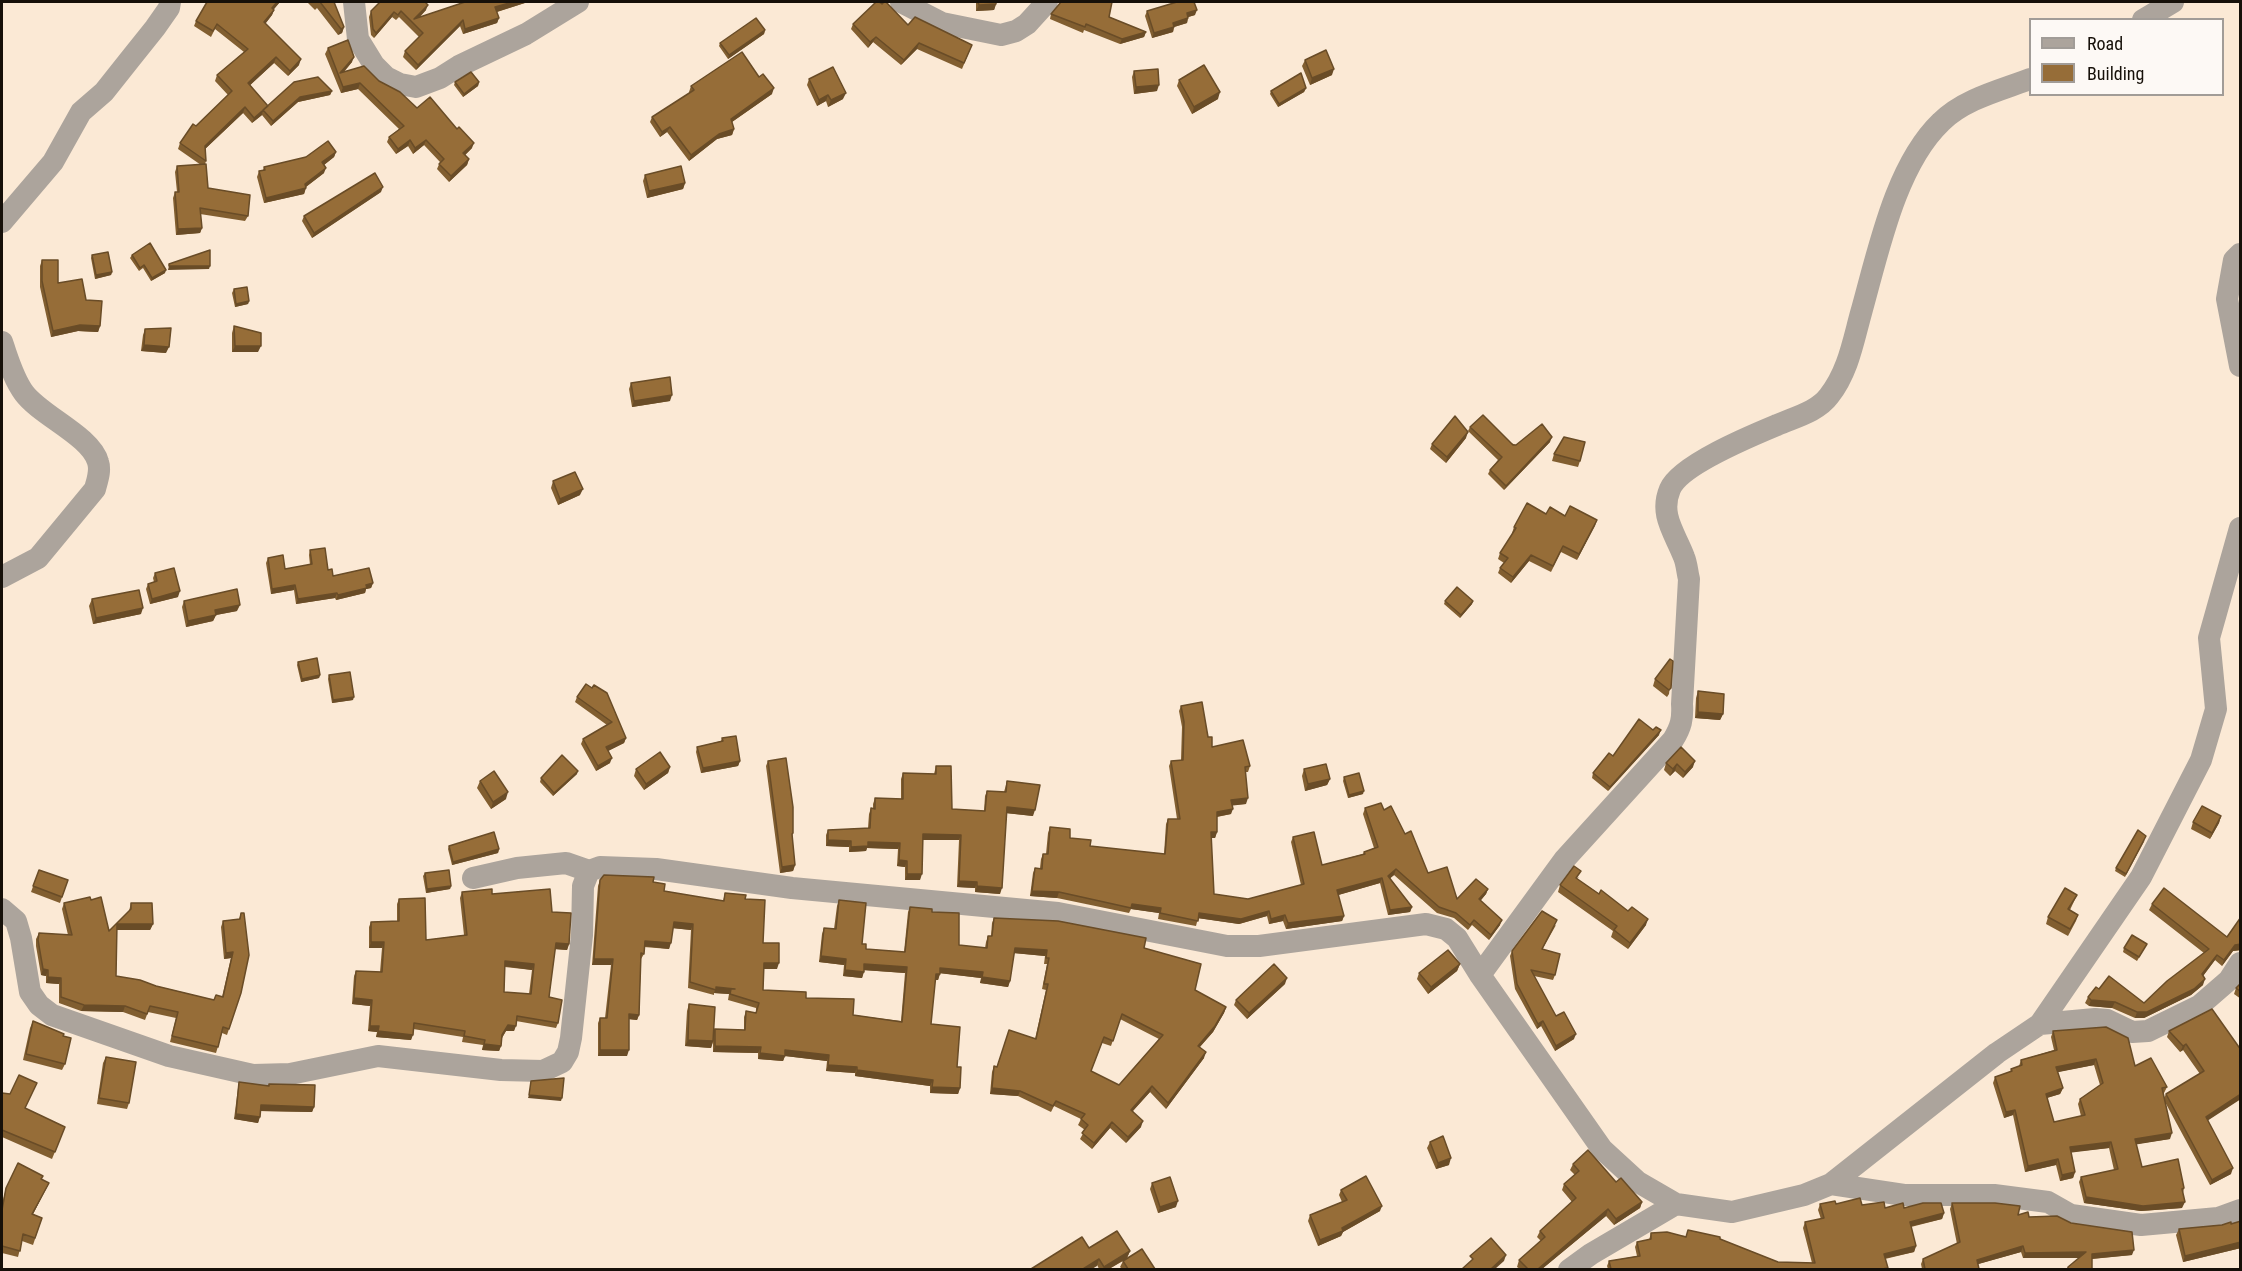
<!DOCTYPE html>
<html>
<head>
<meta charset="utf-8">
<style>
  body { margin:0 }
  #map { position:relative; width:2242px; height:1271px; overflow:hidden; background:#fbe9d5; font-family:"Roboto Condensed",sans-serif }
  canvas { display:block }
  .frame { position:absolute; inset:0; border:3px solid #161009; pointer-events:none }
  .legend { position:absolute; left:2029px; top:18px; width:195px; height:78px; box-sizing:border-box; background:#fdf9f5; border:2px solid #a19c97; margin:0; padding:8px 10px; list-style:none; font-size:18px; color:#161009 }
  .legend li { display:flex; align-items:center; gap:12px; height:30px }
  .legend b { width:30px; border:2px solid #a19c97 }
</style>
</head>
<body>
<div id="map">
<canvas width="2242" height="1271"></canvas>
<div class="frame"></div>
<ul class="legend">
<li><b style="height:8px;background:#aca49c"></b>Road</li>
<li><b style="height:16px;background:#966d38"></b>Building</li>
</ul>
</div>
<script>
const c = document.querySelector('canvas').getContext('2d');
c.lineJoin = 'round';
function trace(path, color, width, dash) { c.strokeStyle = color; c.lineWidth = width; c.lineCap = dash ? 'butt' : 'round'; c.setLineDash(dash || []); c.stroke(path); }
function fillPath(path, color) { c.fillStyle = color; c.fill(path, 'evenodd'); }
trace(new Path2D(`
  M354 2 358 39 374 65 386 77 400 84 416 87 440 78 459 66 526 34 578 2
  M901 2 942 23 1001 35 1016 31 1027 24 1047 2
  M2143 20 2173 2
  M2 222 53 162 81 112 104 92 131 58 155 28 169 8 170 2
  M2240 254 2234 260 2227 299 2240 366
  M2 342C8 359 13 378 24 393 41 416 91 436 98 462 101 471 97 481 95 489L38 558 2 577
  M473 878 517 868 566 863 589 871
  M2 909 16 921 21 938 30 992 39 1005 52 1015 169 1056 253 1075 290 1074 378 1056 501 1070 543 1071 562 1062 568 1052 571 1038 582 935 583 886 589 871 600 867 656 869 792 888 1058 913 1227 946H1259L1426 924 1446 929 1457 938 1480 975 1602 1149 1638 1182 1676 1204 1732 1212 1804 1195 1831 1184 1904 1195H1994L2048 1202 2071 1215 2141 1225 2218 1218 2240 1210
  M1480 975 1564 860 1673 740C1681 727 1683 719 1682 704L1689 579C1687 572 1687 564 1684 557 1675 533 1659 515 1670 489 1680 465 1753 435 1777 425 1795 417 1817 412 1829 396 1848 372 1853 342 1861 313 1878 253 1895 166 1941 122 1964 99 2001 90 2030 79
  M2040 1024 2141 877 2201 760 2216 709 2209 638 2240 528
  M1831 1184 1997 1053 2040 1024 2095 1019 2107 1020 2132 1032 2148 1031 2199 1006 2229 980 2240 963
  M1569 1270 1591 1254 1676 1204`), '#aca49c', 22);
fillPath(new Path2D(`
  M280 2 273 9 274 10 272 15 265 24 299 65 288 76 274 63 250 85 268 106 332 91 330 95 298 102 271 126 262 115 252 123 243 113 205 149 206 161 205 164 208 188 248 216 245 221 200 214 202 228 200 233 176 235 173 198 175 192H177L175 172 177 166 201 165 178 149 180 143 196 126 228 95 215 81 217 75 244 52 215 29 211 37 194 26 196 21Z
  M307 2H334L344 27 342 33 338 35 317 8 315 10Z
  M465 2H528L497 12 499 18 497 23 463 34 460 26 416 70 403 57 405 51 419 37 399 17 396 20 392 17 374 38 371 35 369 17 371 11 426 10 420 17Z
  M976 2H996V4L994 10 976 11Z
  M1147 11 1195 15 1188 17 1187 23 1174 27 1173 32 1152 38 1145 16Z
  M1051 14 1109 17 1146 32 1144 37 1120 44 1084 30 1083 33 1050 19Z
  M853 24 908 25 972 45 962 69 917 49 901 65 873 42 868 48 851 29Z
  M765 30 764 34 728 59 719 46 720 43Z
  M328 48 352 62 344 72 379 81 472 148 465 155 469 159 467 165 449 182 437 169 440 162 424 145 413 154 408 146 396 154 387 142 389 137 399 129 358 89 341 93 325 54Z
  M1305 60 1332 75 1310 85 1302 66Z
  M1134 71 1157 91 1134 94 1132 77Z
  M759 77 772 94 732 122 734 129 732 135 717 139 689 161 667 132 660 137 650 122 652 117 690 93 689 92 691 86Z
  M809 79 843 99 828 107 826 101 817 106 807 85Z
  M1179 80 1218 99 1192 114 1177 86Z
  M455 82H479L478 86 463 97 454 85Z
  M1306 88 1304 92 1278 107 1270 94 1271 91Z
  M336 152 334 157 324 165V173L306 187 304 194 264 203 257 177 259 171 263 170 264 167Z
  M645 175 685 183 683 189 647 198 643 181Z
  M381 192 312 238 302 221 304 216Z
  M92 255 112 272 111 275 95 279 91 258Z
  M132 255 165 273 151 281 143 268 139 271 130 258Z
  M42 260 58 283 86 300 100 326 98 332 78 331 51 337 40 287V266Z
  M234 289 249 301 248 304 235 307 232 293Z
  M234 326 258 352H232V333Z
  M145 329 166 353 141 351 143 335Z
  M631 383 670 401 632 407 629 389Z
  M1470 427 1516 445 1550 442 1504 490 1488 474 1490 470 1498 460 1468 431Z
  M1466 438 1446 463 1430 449 1432 444Z
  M1554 454 1580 461 1578 467 1552 461Z
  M553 481 580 495 558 505 551 488Z
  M1546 514 1597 520 1577 560 1561 552 1551 572 1529 561 1511 583 1498 573 1500 568 1504 563 1498 559 1500 553 1513 533H1512L1514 527Z
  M310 550 333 576 373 583 371 588 366 589 365 593 336 600 335 598 296 604 294 590 271 594 266 563 268 558 285 569 310 565 309 555Z
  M155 573 178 597 150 604 146 589 148 584 154 582 153 578Z
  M92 599 141 614 93 624 89 606Z
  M184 601 237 611 216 615 213 621 186 627 182 607Z
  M1445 601H1473L1472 604 1460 618 1444 604Z
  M1673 661 1669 694 1667 697 1653 686 1655 679Z
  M298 662 320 675 319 678 301 682 297 665Z
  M329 675 353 700 332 703 328 679Z
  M586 684 626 738 624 743 608 751 610 763 596 771 581 744 583 739 607 725 575 702 577 697Z
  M1698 691 1723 714 1720 720 1695 718 1696 698Z
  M1181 706 1208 737 1212 747 1250 766 1248 772H1246V804L1232 805 1231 814 1217 817V832L1215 838H1211L1214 894 1248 899 1301 885 1291 842 1293 837 1322 865 1363 854 1364 852 1374 848 1363 814 1365 808 1384 810 1405 834 1428 873 1457 899 1488 889 1486 894 1480 901 1500 925 1489 940 1472 925 1468 930 1454 918 1437 913 1394 875 1390 878 1412 907 1410 912 1388 915 1380 883 1338 895 1344 916 1342 921 1286 929 1283 921 1269 924 1267 916 1239 924 1198 918 1196 926 1158 919 1159 913 1131 909 1129 913 1057 898 1030 896 1033 873 1035 868H1040L1041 859 1043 854H1046L1048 833 1050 827 1070 838 1090 846 1164 854 1166 824 1168 819H1177L1169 766 1171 761 1181 760 1182 727 1179 711Z
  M1653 730 1659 735 1608 791 1592 778 1593 773 1613 756Z
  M722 738 740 761 738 766 701 773 696 752 697 747 721 741Z
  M1681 747 1693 767 1683 778 1675 771 1670 776 1664 770 1666 763Z
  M768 761 793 833 792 837 795 865 793 871 780 873 766 766Z
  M936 766 952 809 984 811 985 796 987 791 1004 792 1007 781 1033 816 1006 813 1000 894 975 892V888L957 887 959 840H923L920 880H905V867L897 866 898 849 867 848 866 851 849 852V847L826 846V835L828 830 868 828 869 814 871 808H873V804L875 798 901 799V779L903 773 934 774Z
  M670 767 668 773 644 790 634 776 636 769Z
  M1304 769 1330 779 1327 785 1305 791 1302 776Z
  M577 774 553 796 540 782 541 778Z
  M1344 777 1363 794 1348 798 1343 781Z
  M480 781 506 799 491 809 477 788Z
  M2221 816 2219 823 2210 839 2191 829 2193 822Z
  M2145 840 2125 877 2115 871 2116 868Z
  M449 846 499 849 498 853 452 865 448 849Z
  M39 870 68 880 60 903 31 892Z
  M425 873 451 886 450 889 426 893 423 876Z
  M1579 877 1577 879 1646 925 1628 949 1611 937 1613 931 1558 892 1560 885Z
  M600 880 653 882 664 891 723 901 725 893 745 899 763 943 777 969H764L763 990 806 998 853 1015 901 1021 905 973 864 970 862 978 843 976 844 965 819 962 822 934 824 928 834 929 837 906 839 900 862 944 866 949 904 952 908 912 910 907 932 912 959 945 985 948 986 942 988 936H991L992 923 994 918 1144 948 1195 990 1226 1007 1224 1013 1213 1032 1200 1047 1204 1058 1166 1109 1150 1092 1133 1111 1141 1127 1126 1143 1110 1128 1092 1149 1080 1139 1085 1130 1078 1125 1081 1119 1054 1106 1051 1112 1018 1096 990 1094 992 1072 994 1066 997 1067 1035 1039 1046 990 1042 989 1047 964H1044L1045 956 1014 953 1010 981 1008 987 980 983 981 978 940 973 938 980H935L931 1024 957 1067 960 1088 958 1094 930 1093V1086L855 1076V1073L826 1071 827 1061 785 1056 783 1061 758 1059V1053L713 1052V1042L711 1048 685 1046 687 1011 689 1004 714 1034 715 1029 744 1030V1017L746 1011 756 1013V1008L728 1000 729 994 714 993V995L688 988 691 930 673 928 669 949 644 947V954L641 959 639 1015 637 1020 629 1019 627 1056H598V1023L600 1018H605L611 965H592L598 886ZM1120 1019 1159 1039 1119 1085 1091 1071 1102 1043 1111 1046Z
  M462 892 492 894 552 912 569 944 567 950 555 949 549 997 558 1023 556 1028 516 1021 514 1031H506L502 1038 501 1046 499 1051 482 1050 483 1045 462 1042 463 1037 413 1029 411 1040 376 1037 377 1032 368 1031 370 1006 352 1004 354 976 356 971 380 972 382 948H369V927L371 922 397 921V904L399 899 426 940 464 935 460 898ZM505 967 532 970 529 994 504 992Z
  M2077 895 2070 910 2078 915 2076 921 2068 936 2046 924 2048 917Z
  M91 900 109 931 129 911 131 903 153 924 150 930H117L116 976 214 1000 222 997 231 958 224 959 221 927 223 921 239 919 241 913 229 1029 227 1035 222 1033 216 1053 170 1042 176 1018 148 1012 145 1020 123 1012 81 1011 59 1003V984L46 983V976L41 975 36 946V939L39 933 68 935 62 909 64 903Z
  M2152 904 2227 937 2241 917V950L2233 951 2222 966 2215 960 2203 976V985L2191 995 2144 1018H2135L2112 1008 2089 1006 2085 1003 2088 997 2099 989 2144 1003 2204 953 2149 910Z
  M1556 925 1542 950 1555 975 1553 980 1534 976 1556 1016 1574 1039 1555 1051 1541 1026 1537 1029 1515 989 1510 956 1512 951Z
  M2147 944 2137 961 2123 952 2124 948Z
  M1460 964 1457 971 1428 994 1417 979 1419 973Z
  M2241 983V999L2234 994 2236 988Z
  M1285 984 1247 1019 1234 1005 1236 1000Z
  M2212 1009 2208 1120 2231 1174 2210 1185 2165 1102 2170 1139 2136 1144 2142 1167 2184 1188 2183 1193 2182 1208 2141 1211 2084 1203 2079 1182 2081 1177 2114 1170 2109 1148 2071 1152 2075 1172 2073 1178 2060 1181 2056 1165 2025 1172 2013 1115 2004 1118 1993 1083 1995 1077 2010 1072 2011 1069 2019 1066 2021 1060 2054 1050 2051 1037 2053 1031 2135 1066 2167 1087 2164 1093H2163L2164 1098 2166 1094 2200 1074 2183 1050 2180 1052 2167 1037 2169 1031ZM2094 1065 2100 1085 2080 1099 2078 1104 2081 1116 2054 1122 2047 1098 2060 1094 2063 1088 2057 1072Z
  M33 1021 63 1036 65 1064 62 1070 23 1060 30 1028Z
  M106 1057 129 1103 127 1109 97 1104 103 1063Z
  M239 1082 268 1086 269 1084 314 1107 312 1112 261 1111 258 1123 234 1119 238 1088Z
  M37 1083 25 1108 65 1127 52 1159 2 1137V1093L10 1094Z
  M1430 1142 1449 1165 1436 1169 1427 1148Z
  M1573 1164 1616 1182 1642 1202 1640 1208 1614 1225 1606 1216 1542 1269H1520L1517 1267 1519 1260 1541 1241 1537 1237 1540 1231 1572 1202 1562 1190 1564 1184 1575 1175 1570 1170Z
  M42 1179 49 1183 33 1214 42 1218 33 1245 22 1241 18 1257 2 1253V1205L6 1188Z
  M1152 1183 1176 1207 1158 1213 1150 1189Z
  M1341 1190 1380 1211 1343 1232 1341 1236 1318 1246 1308 1221 1310 1215 1342 1202 1339 1195Z
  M1952 1203 2029 1217 2132 1255 2092 1259V1269H2067L2068 1267 2080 1258H2023L2021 1252 1978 1264 1979 1269H1922L1921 1264 1923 1259 1957 1244 1950 1209Z
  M1820 1204 1904 1208 1944 1213 1942 1219 1911 1227 1916 1246 1914 1252 1885 1259 1887 1269H1608L1607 1266 1609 1261 1637 1256 1635 1247 1637 1242 1649 1240 1651 1233 1720 1239 1778 1262 1812 1263 1803 1228 1805 1222 1821 1219 1818 1210Z
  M2241 1221V1248L2183 1262 2176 1235 2179 1229 2231 1224Z
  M1089 1248 1130 1251 1127 1258 1155 1269H1122L1120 1267 1123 1261 1109 1269H1099Z`), '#815e30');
fillPath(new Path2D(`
  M277 2H280L270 14 272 8Z
  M513 2H528L493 13 495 7Z
  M996 4 994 10 976 11 979 5Z
  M428 5 426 10 413 23 414 19Z
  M274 10 272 15 262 28 264 22Z
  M1197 10 1195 15 1185 18 1187 13Z
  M394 12 392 17 374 38 376 33Z
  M499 18 497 23 463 34 465 29Z
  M1188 18 1187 23 1174 27 1173 32 1152 38 1154 33 1173 23Z
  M463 20 460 26 416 70 418 65Z
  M344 27 342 33 338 35 341 29Z
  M765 30 764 34 728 59 729 55Z
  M1146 32 1144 37 1120 44 1122 39Z
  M876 37 873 42 868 48 870 42Z
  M919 43 917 49 901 65 904 60Z
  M276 57 274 63 246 89 248 83Z
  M354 57 352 62 338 78 340 73Z
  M301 59 299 65 288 76 290 71Z
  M1334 69 1332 75 1310 85 1312 78Z
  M479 82 478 86 463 97 464 94Z
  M360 83 358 89 341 93 343 87Z
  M1159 85 1157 91 1134 94 1136 87Z
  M774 88 772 94 729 124 731 119Z
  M1306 88 1304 92 1278 107 1279 104Z
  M332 91 330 95 298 102 271 126 273 121 300 97Z
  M1220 92 1218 99 1192 114 1194 107Z
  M846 93 843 99 828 107 831 100Z
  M828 95 826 101 817 106 819 100Z
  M245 107 243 113 203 151 205 146Z
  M263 110 262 115 252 123 254 118Z
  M670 127 667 132 660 137 662 132Z
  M734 129 732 135 717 139 689 161 691 155 719 134Z
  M410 140 408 146 396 154 398 149Z
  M426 140 424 145 413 154 415 148Z
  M474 143 472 148 461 159 463 153Z
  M336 152 334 157 320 168 322 162Z
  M469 159 467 165 449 182 451 176Z
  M326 168 324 173 303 189 306 188 304 194 264 203 266 198 305 184Z
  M685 183 683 189 647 198 649 191Z
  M383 187 381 192 312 238 314 233Z
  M202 228 200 233 176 235 178 229Z
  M169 266H210L209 269 168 270Z
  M166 270 165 273 151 281 152 278Z
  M112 272 111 275 95 279 96 275Z
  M249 301 248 304 235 307 236 304Z
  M80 325 100 326 98 332 78 331 51 337 53 331Z
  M144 345 169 347 166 353 141 351Z
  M235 346H261L258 352H232Z
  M672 395 670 401 632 407 634 401Z
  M1468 432 1466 438 1446 463 1447 457Z
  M1552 437 1550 442 1504 490 1506 486Z
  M583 489 580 495 558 505 560 499Z
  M1597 520 1595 526 1577 560 1579 554Z
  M1531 555 1529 561 1511 583 1513 577Z
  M373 583 371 588 366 589 365 593 336 600 338 595Z
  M295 585 294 590 271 594 272 589Z
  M180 591 178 597 150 604 152 599Z
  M337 593 335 598 296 604 298 599Z
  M1473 601 1472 604 1460 618 1461 615Z
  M240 605 237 611 216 615 213 621 186 627 188 621 215 610Z
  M143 608 141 614 93 624 96 618Z
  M320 675 319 678 301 682 302 679Z
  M354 697 353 700 332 703 333 700Z
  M1698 712 1723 714 1720 720 1695 718Z
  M1661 730 1659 735 1608 791 1610 787Z
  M626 738 624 743 604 753 606 747Z
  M612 758 610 763 596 771 598 766Z
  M740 761 738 766 701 773 703 768Z
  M1695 761 1693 767 1683 778 1685 772Z
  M1677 764 1675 771 1670 776 1673 769Z
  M670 767 668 773 644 790 646 784Z
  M578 771 577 774 553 796 554 793Z
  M1330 779 1327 785 1305 791 1308 784Z
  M1364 791 1363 794 1348 798 1349 795Z
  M508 792 506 799 491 809 493 802Z
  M1248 798 1246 804 1229 806 1231 800Z
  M1007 807 1035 810 1033 816 1005 813Z
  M1233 809 1231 814 1215 817 1217 812Z
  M2221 816 2219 823 2210 839 2212 833Z
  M1211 832H1217L1215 838H1209Z
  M923 834 961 835 959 840H921Z
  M828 840 851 841 849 847 826 846Z
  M868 842 900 843 898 849 867 848 866 851 849 852 851 847Z
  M499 849 498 853 452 865 453 862Z
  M899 860 907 861 905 867 897 866Z
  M795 865 793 871 780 873 782 867Z
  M1396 869 1394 875 1386 882 1388 876Z
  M907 874H922L920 880H905Z
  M1382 878 1380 883 1335 896 1337 890Z
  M959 881 977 882 975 888 957 887Z
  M451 886 450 889 426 893 427 889Z
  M977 886 1002 888 1000 894 975 892Z
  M1488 889 1486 894 1477 905 1479 899Z
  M1032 891 1059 892 1057 898 1030 896Z
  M1132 904 1161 908 1159 913 1131 909Z
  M1412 907 1410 912 1388 915 1390 910Z
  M1269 911 1267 916 1239 924 1197 918 1199 913Z
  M1285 915 1283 921 1269 924 1271 919Z
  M1344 916 1342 921 1286 929 1288 923Z
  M1648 919 1646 925 1628 949 1630 943Z
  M1502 920 1500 925 1489 940 1491 935Z
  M674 922 693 924 691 930 671 928Z
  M117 924H153L150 930H115Z
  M645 941 671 943 669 949 643 946Z
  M371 942H384L382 948H369Z
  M556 943 569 944 567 950 554 949Z
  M2241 944V950L2233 951 2222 966 2224 960 2235 945Z
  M1015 948 1047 950 1045 956 1013 953Z
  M233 952 231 958 224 959 226 953Z
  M2217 955 2215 960 2200 980 2202 974Z
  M821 956 846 959 844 965 819 962Z
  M594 959H613L611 965H592Z
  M505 961 534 964 532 970 503 966Z
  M764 963H779L777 969H762Z
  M864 964 907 967 905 973 862 970Z
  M1460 964 1457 971 1428 994 1431 987Z
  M940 968 983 972 981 978 938 973Z
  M43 969 48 970 46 976 41 975Z
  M845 970 864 972 862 978 843 976Z
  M936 974H940L938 980H934Z
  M48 977 61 978 59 984 46 983Z
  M982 977 1010 981 1008 987 980 983Z
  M1287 978 1285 984 1247 1019 1249 1013Z
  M2205 979 2203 985 2191 995 2144 1018H2135L2137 1012Z
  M716 987 731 989 729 994 714 993Z
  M354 998 372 1000 370 1006 352 1004Z
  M2091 1000 2115 1002 2112 1008 2089 1006Z
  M84 1005 125 1006 123 1012 81 1011Z
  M1226 1007 1224 1013 1213 1032 1196 1051 1198 1046Z
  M629 1014 639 1015 637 1020 627 1019Z
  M1543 1021 1541 1026 1537 1029 1538 1024Z
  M508 1025 516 1026 514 1031H506L500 1041Z
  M370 1026H379L377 1032 368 1031Z
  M378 1031 413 1035 411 1040 376 1037Z
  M1576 1034 1574 1039 1555 1051 1556 1046Z
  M688 1040 713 1041 711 1048 685 1046Z
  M484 1044 501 1046 499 1051 482 1050Z
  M2186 1044 2183 1050 2180 1052 2183 1046Z
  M715 1046 761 1047 758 1053 713 1052Z
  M600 1050H629L627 1056H598Z
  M785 1050 829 1055 827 1061 785 1056 783 1061 758 1059 760 1053Z
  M1206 1052 1204 1058 1166 1109 1168 1103Z
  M2096 1059 2094 1065 2054 1073 2056 1067Z
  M828 1065 857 1067 855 1073 826 1071Z
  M857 1070 933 1080 930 1086 855 1076Z
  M1152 1086 1150 1092 1129 1115 1131 1110Z
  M932 1087 960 1088 958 1094 930 1093Z
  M992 1088 1020 1091 1018 1096 990 1094Z
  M2063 1088 2060 1094 2043 1099 2046 1094Z
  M2241 1094V1099L2204 1123 2206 1117Z
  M529 1095 562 1098 561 1101 528 1098Z
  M261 1105 314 1107 312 1112 259 1111Z
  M2015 1110 2013 1115 2004 1118 2006 1112Z
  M236 1114 260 1117 258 1123 234 1119Z
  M1143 1121 1141 1127 1126 1143 1128 1137Z
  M1112 1122 1110 1128 1092 1149 1094 1143Z
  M2172 1133 2170 1139 2133 1145 2135 1139Z
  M2111 1142 2109 1148 2068 1153 2070 1147Z
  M1451 1158 1449 1165 1436 1169 1438 1163Z
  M2058 1159 2056 1165 2025 1172 2028 1166Z
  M2233 1168 2231 1174 2210 1185 2212 1180Z
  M2075 1172 2073 1178 2060 1181 2062 1175Z
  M49 1183 46 1189 30 1220 32 1214Z
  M2086 1197 2185 1202 2182 1208 2141 1211 2084 1203Z
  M1178 1201 1176 1207 1158 1213 1160 1207Z
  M1642 1202 1640 1208 1614 1225 1616 1219Z
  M1382 1206 1380 1211 1343 1232 1341 1236 1318 1246 1320 1240Z
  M1608 1209 1606 1216 1542 1269H1538Z
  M1944 1213 1942 1219 1908 1227 1910 1222Z
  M2241 1242V1248L2183 1262 2185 1256Z
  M1916 1246 1914 1252 1882 1259 1884 1254Z
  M2023 1246 2021 1252 1975 1265 1977 1260Z
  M2134 1250 2132 1255 2090 1259 2092 1254Z
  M1130 1251 1127 1258 1109 1269H1103L1104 1267Z
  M2086 1252 2084 1258H2023L2025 1253Z
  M1506 1255 1504 1261 1495 1269H1490Z
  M1099 1259 1097 1266 1092 1269H1083Z`), '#694c27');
const building = new Path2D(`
  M207 2H277L272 8 274 10 264 22 301 59 290 71 276 57 248 83 268 106 254 118 245 107 205 146 206 161 180 143 193 124 196 126 232 91 217 75 248 49 217 24 213 31 196 21Z
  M320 2H334L344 27 341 29Z
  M380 2H425L428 5 414 19 465 2H513L495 7 499 18 465 29 463 20 418 65 405 51 423 33 401 11 398 15 394 12 376 33 373 29 371 11Z
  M876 2H879L882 4 884 2H886L908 25 915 17 972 45 964 63 919 43 904 60 876 37 870 42 853 24Z
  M978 2H996V4L979 5Z
  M1061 2H1112L1109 17 1146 32 1122 39 1086 24 1085 27 1051 14Z
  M1177 2H1194L1197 10 1187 13 1188 18 1173 23 1174 27 1154 33 1147 11Z
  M756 18 765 30 729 55 720 43Z
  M348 40 354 57 340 73 364 66 379 81 400 92 417 108 430 97 457 129 459 127 474 143 463 153 469 159 451 176 439 164 444 159 426 140 415 148 410 140 398 149 389 137 404 126 360 83 343 87 328 48Z
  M1326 50 1334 69 1312 78 1305 60Z
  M742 52 759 77 763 74 774 88 731 119 734 129 719 134 691 155 670 127 662 132 652 117 694 90 691 86Z
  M1204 65 1220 92 1194 107 1179 80Z
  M833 67 846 93 831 100 828 95 819 100 809 79Z
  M1158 69 1159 85 1136 87 1134 71Z
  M471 72 479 82 464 94 455 82Z
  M1301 73 1306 88 1279 104 1271 91Z
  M318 77 332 91 300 97 273 121 263 110 294 82Z
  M328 141 336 152 322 162 326 168 305 184 306 188 266 198 259 171 265 170 264 167 306 157Z
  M206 164 208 188 250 195 248 216 200 208 202 228 178 229 175 192H179L177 166Z
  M681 166 685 183 649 191 645 175Z
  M375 173 383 187 314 233 304 216Z
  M150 243 166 270 152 278 144 265 140 268 132 255Z
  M210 250V266H169V264Z
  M108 252 112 272 96 275 92 255Z
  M42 260H58V283L82 279 86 300 102 301 100 326 80 325 53 331 42 281Z
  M247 287 249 301 236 304 234 289Z
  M234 326 261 333V346H235Z
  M171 328 169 347 144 345 145 329Z
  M670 377 672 395 634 401 631 383Z
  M1483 415 1513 445H1516L1542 424 1552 437 1506 486 1490 470 1502 457 1470 427Z
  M1455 416 1468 432 1447 457 1432 444Z
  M1564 437 1585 442 1580 461 1554 454Z
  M575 472 583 489 560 499 553 481Z
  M1527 503 1546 514 1550 507 1565 516 1570 506 1597 520 1579 554 1563 546 1553 566 1531 555 1513 577 1500 568 1508 558 1500 553 1516 528 1514 527Z
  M325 548 328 570 332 569 333 576 369 568 373 583 366 585 367 588 338 595 337 593 298 599 295 585 272 589 268 558 283 555 285 569 312 564 310 550Z
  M174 568 180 591 152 599 148 584 157 581 155 573Z
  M1457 587 1473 601 1461 615 1445 601Z
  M237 589 240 605 215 610 216 615 188 621 184 601Z
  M139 590 143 608 96 618 92 599Z
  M317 658 320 675 302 679 298 662Z
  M1670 659 1673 661 1671 688 1669 690 1655 679Z
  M350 672 354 697 333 700 329 675Z
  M586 684 592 688 594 685 607 693 626 738 606 747 612 758 598 766 583 739 612 722 577 697Z
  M1698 691 1724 694 1723 714 1698 712Z
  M1202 702 1208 737H1212V747L1243 740 1250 766 1245 767 1248 798 1231 800 1233 809 1217 812V832H1211L1214 894 1248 899 1304 884 1293 837 1314 832 1322 865 1365 854 1364 852 1378 847 1365 808 1381 803 1384 810 1391 806 1405 834 1411 831 1428 873 1447 867 1457 899 1476 879 1488 889 1479 899 1502 920 1491 935 1474 920 1470 925 1456 913 1439 907 1396 869 1388 876 1412 907 1390 910 1382 878 1337 890 1344 916 1288 923 1285 915 1271 919 1269 911 1241 919 1199 913 1198 921 1160 913 1161 908 1132 904 1131 908 1059 892 1032 891 1035 868 1042 869 1043 854H1048L1050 827 1070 829V838L1091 840 1090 846 1165 854 1168 819H1180L1171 761 1183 760 1184 722 1181 706Z
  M1639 719 1653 730 1656 727 1661 730 1610 787 1593 773 1609 753 1613 756Z
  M736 736 740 761 703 768 697 747 723 741 722 738Z
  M1681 747 1695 761 1685 772 1677 764 1673 769 1666 763Z
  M660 752 670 767 646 784 636 769Z
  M562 755 578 771 554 793 541 778Z
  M786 758 793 807V833L792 834 795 865 782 867 768 761Z
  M1326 764 1330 779 1308 784 1304 769Z
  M936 766H951L952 809 985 811 987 791 1006 792 1007 781 1040 785 1035 810 1007 807 1002 888 977 886V882L959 881 961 835 923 834 922 874H907V861L899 860 900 843 868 842V846L851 847V841L828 840V830L870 828 871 808 875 809V798L903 799V773L936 774Z
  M494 771 508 792 493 802 480 781Z
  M1359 773 1364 791 1349 795 1344 777Z
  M2202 806 2221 816 2212 833 2193 822Z
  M2138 830 2146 836 2126 874 2116 868Z
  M494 832 499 849 453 862 449 846Z
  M1574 866 1581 871 1576 878 1599 894 1601 890 1628 911 1632 907 1648 919 1630 943 1614 930 1617 926 1560 885Z
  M39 870 68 880 62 897 33 886Z
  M449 870 451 886 427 889 425 873Z
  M604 875 654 877 653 882 665 884 664 891 724 901 725 893 746 895 745 899 765 900 763 943H779V963H764L763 990 806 992V998L854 999 853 1015 902 1022 907 967 864 964V972L845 970 846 959 821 956 824 928 836 929 839 900 866 903 862 944H866V949L905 952 910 907 932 909V912L959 913V945L987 948 988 936H992L994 918 1058 921 1146 938 1144 948 1201 964 1195 990 1226 1007 1215 1026 1198 1046 1206 1052 1168 1103 1152 1086 1131 1110 1143 1121 1128 1137 1112 1122 1094 1143 1082 1133 1088 1125 1081 1119 1085 1114 1056 1101 1053 1106 1020 1091 992 1088 994 1066 997 1067 1009 1030 1036 1039 1048 984H1044L1049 958H1046L1047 950 1015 948 1010 981 982 977 983 972 940 968V974H936L931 1024 960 1027 957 1067H961L960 1088 932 1087 933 1080 857 1070V1067L828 1065 829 1055 785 1050V1056L760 1053 761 1047 715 1046V1029L745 1030 746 1011 756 1013 759 1003 730 994 731 989H735L716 987V990L690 982 693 924 674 922 671 943 645 941 644 954 641 953 639 1015 629 1014V1050H600V1018H607L613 959H594L600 880ZM1122 1014 1163 1035 1119 1085 1091 1071 1104 1037 1113 1041Z
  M2065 888 2077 895 2068 909 2078 915 2070 929 2048 917Z
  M2164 888 2227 937 2241 917V944L2235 945 2224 960 2217 955 2202 974 2205 979 2194 989 2147 1012H2137L2115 1002 2091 1000 2088 997 2096 987 2099 989 2109 976 2144 1003 2167 981 2209 949 2152 904Z
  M492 889V894L550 889 552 912 571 913 569 944 556 943 549 997 562 1000 558 1023 517 1016 516 1026 508 1025 502 1035 501 1046 484 1044 485 1040 464 1036 465 1031 414 1023 413 1035 378 1031 379 1026H370L372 1000 354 998 356 971 382 972 384 942H371V922L399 921V899L425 898 426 940 467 935 462 892ZM505 961 534 964 531 994 504 992Z
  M90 897 91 900 101 897 109 931 131 909V903H152L153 924H117L116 976 140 980 156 986 214 1000 216 995 223 997 233 952 226 953 223 921 240 919 241 913H244L249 955 241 993 229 1029 223 1027 218 1047 172 1036 178 1012 150 1006 147 1014 125 1006 84 1005 61 997V978L48 977V970L43 969 38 940 39 933 72 935 64 903Z
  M1542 911 1557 920 1542 949 1560 954 1555 975 1531 970 1556 1016 1564 1012 1576 1034 1556 1046 1543 1021 1538 1024 1517 984 1512 951Z
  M2132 935 2147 944 2139 957 2124 948Z
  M1448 950 1460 964 1431 987 1419 973Z
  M1274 964 1287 978 1249 1013 1236 1000Z
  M2241 983V992L2236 988Z
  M689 1004 715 1007 713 1041 688 1040Z
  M2212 1009 2241 1050V1094L2206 1117 2233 1168 2212 1180 2166 1094 2204 1071 2186 1044 2183 1046 2169 1031Z
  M33 1021 64 1034 63 1036 71 1038 65 1064 26 1054Z
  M2106 1027 2128 1038 2135 1066 2151 1058 2167 1087 2162 1088 2172 1133 2135 1139 2142 1167 2178 1159 2184 1188 2182 1189 2185 1202 2143 1206 2086 1197 2081 1177 2118 1169 2111 1142 2070 1147 2075 1172 2062 1175 2058 1159 2028 1166 2015 1110 2006 1112 1995 1077 2012 1071 2011 1069 2022 1065 2021 1060 2057 1050 2053 1031ZM2096 1059 2103 1083 2080 1099 2085 1115 2054 1122 2046 1094 2063 1088 2056 1067Z
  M106 1057 136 1062 129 1103 99 1098Z
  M19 1075 37 1083 25 1108 65 1127 55 1152 2 1130V1093L10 1094Z
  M564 1078 562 1098 529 1095 531 1081Z
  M239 1082 269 1086V1084L315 1085 314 1107 261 1105 260 1117 236 1114Z
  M1443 1136 1451 1158 1438 1163 1430 1142Z
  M1588 1150 1616 1182 1621 1178 1642 1202 1616 1219 1608 1209 1538 1269H1528L1519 1260 1545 1237 1540 1231 1576 1198 1564 1184 1579 1171 1573 1164Z
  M18 1163 43 1176 41 1179 49 1183 32 1214 42 1218 35 1238 23 1234 20 1251 2 1246V1210L6 1188Z
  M1366 1176 1382 1206 1342 1228 1343 1231 1320 1240 1310 1215 1347 1200 1341 1190Z
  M1170 1177 1178 1201 1160 1207 1152 1183Z
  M1860 1198 1862 1205 1884 1202 1885 1208 1903 1203 1904 1208 1923 1203H1941L1944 1213 1910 1222 1916 1246 1884 1254 1888 1268 1882 1269H1611L1609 1261 1640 1256 1637 1242 1651 1239V1233L1667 1232 1686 1237 1688 1230 1720 1237V1239L1778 1262 1815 1263 1805 1222 1824 1218 1820 1204 1835 1201 1836 1204Z
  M1952 1203H1995L2020 1206 2018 1215 2028 1212 2029 1217 2057 1216 2071 1223 2132 1232 2134 1250 2092 1254V1269H2068V1267L2086 1252 2025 1253 2023 1246 1977 1260 1979 1269H1925L1923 1259 1960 1242Z
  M2241 1221V1242L2185 1256 2179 1229 2222 1225 2231 1222V1224Z
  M1117 1231 1130 1251 1104 1267 1099 1259 1083 1269H1031L1082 1237 1089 1248Z
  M1491 1238 1506 1255 1491 1269H1462L1473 1259 1470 1256Z
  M1142 1249 1155 1269H1128L1123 1261Z`);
fillPath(building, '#966d38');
trace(building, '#694c27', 1.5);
</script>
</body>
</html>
